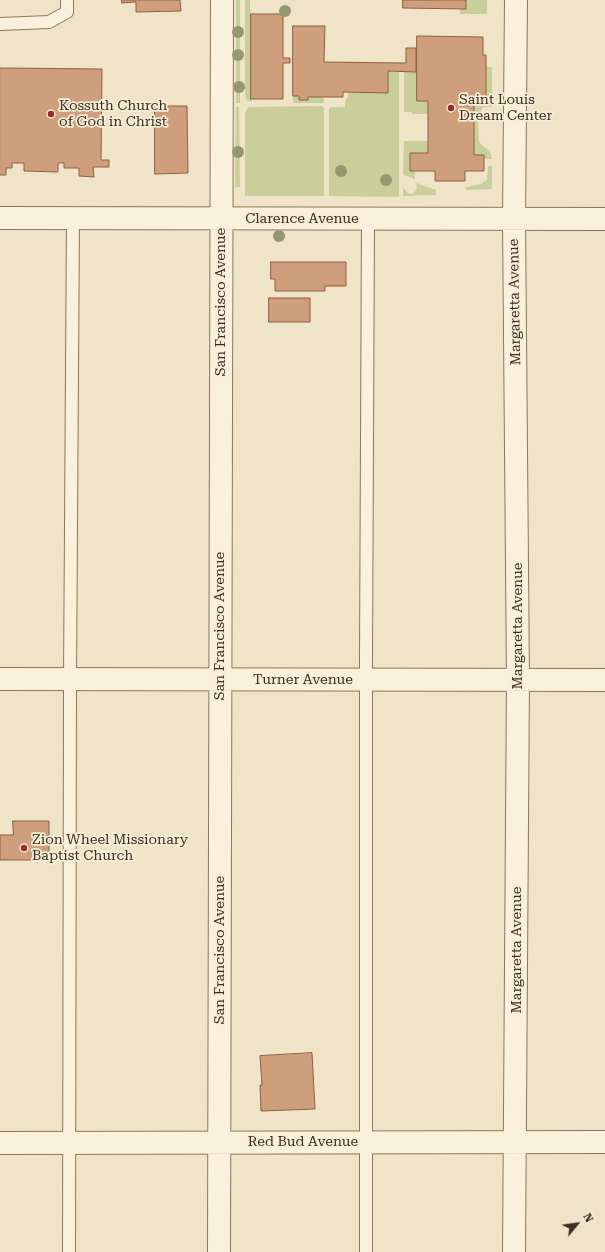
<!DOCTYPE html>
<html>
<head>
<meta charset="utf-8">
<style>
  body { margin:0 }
  #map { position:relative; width:605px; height:1252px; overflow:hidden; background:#f0e4c8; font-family:"Roboto Serif",serif }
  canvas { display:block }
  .north { position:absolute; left:557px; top:1204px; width:40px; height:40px; -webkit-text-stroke:3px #f7eed8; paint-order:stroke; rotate:61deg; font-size:11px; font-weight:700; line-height:16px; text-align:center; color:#3d2e20 }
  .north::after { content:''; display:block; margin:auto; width:14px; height:18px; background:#3d2e20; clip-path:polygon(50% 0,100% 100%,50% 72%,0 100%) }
</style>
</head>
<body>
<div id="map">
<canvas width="605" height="1252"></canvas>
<div class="north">N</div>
</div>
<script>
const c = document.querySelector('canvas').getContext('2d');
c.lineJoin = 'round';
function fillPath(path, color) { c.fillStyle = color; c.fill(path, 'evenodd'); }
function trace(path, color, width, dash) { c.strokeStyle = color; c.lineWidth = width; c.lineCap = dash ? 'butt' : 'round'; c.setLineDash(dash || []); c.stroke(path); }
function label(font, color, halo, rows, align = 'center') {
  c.font = font + ' "Roboto Serif",serif'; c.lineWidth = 3.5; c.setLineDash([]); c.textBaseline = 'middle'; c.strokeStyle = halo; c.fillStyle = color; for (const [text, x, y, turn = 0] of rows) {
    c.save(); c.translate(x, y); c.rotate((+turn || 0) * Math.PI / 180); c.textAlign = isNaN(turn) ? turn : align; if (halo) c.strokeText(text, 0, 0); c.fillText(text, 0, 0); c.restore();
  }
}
fillPath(new Path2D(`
  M236 0H240V103H236Z
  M245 0H250V8L251 14V99L252 102C247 101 246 100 245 95Z
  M466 0H487V14H460V9H466Z
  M486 67H492V107H483C476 116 479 131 479 141 483 149 492 149 492 159H484L474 155V102H486Z
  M388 71 399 72V197L329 196V108L331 107H345V101L348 97V92L388 93Z
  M404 72H416L417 100 428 101V114H412V112H404Z
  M293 96H299L308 100V97H324V102L322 103H293Z
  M322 106 324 108V196H245V113L248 107Z
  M236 107H239L240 187H235Z
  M404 141H428V153L410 154V171H415V179L403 175Z
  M488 166H492V189L466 190V187L481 184 487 180Z
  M416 183 436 190V195L403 196V188L409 194C416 193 418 189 416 183Z`), '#c9cf9b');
const building = new Path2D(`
  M122 0H180L181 11 136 12V2L122 3Z
  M403 0H466V9L403 8Z
  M251 14H283V58H290V63H283V99H251Z
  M293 26H325L324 62 406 63V48H416V72L388 71V93L343 92V97H308V100H299V96H293Z
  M417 36 483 37V55H486V102H474V155H484V171H465V181H435V171H410V153H428V101H417Z
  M0 68 102 69 101 160H109V167H93L94 177 79 176V168H64V163H58V172L24 171V163H12V168H6V175H0Z
  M155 106H187L188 173 155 174Z
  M271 262H346V286H325V291H275V279H271Z
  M269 298H310V322H269Z
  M13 821H49V860H0V835H13Z
  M312 1053 315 1109 261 1111 260 1085H262L260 1056Z`);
fillPath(building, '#cf9f7d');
trace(building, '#8d5f41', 1);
const service = new Path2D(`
  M0 24 49 22 67 12V0
  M69 1252 70 679 73 218
  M366 1252V657L368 219`);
const minor = new Path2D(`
  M0 218 605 219
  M0 679 605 680
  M0 1143 605 1142
  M219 1252 222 0
  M514 1252 518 680 514 219 516 0`);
trace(service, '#8d765c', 14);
trace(minor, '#8d765c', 24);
trace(service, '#faf1dc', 12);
trace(minor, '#faf1dc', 22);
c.fillStyle = '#96986f';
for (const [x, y] of [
  [285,11],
  [238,32],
  [238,55],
  [239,87],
  [238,152],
  [341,171],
  [386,180],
  [279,236]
]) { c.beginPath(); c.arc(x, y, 6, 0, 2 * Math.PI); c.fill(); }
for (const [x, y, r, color] of [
  [451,108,4,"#9e2a2b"],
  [51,114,4,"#9e2a2b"],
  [24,848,4,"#9e2a2b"]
]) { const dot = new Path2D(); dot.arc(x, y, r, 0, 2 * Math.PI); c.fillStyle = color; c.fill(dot); trace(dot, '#f7eed8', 1.5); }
label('14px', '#3d2e20', '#f7eed8', [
  ["Saint Louis",459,100],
  ["Dream Center",459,116],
  ["Kossuth Church",59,106],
  ["of God in Christ",59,122],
  ["Zion Wheel Missionary",32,840],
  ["Baptist Church",32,856]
], 'left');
label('14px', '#3d2e20', '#f7eed8', [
  ["Clarence Avenue",302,219],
  ["San Francisco Avenue",221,302,-90],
  ["Margaretta Avenue",515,302,-91],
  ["San Francisco Avenue",220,626,-90],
  ["Margaretta Avenue",518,626,-90],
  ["Turner Avenue",303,680],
  ["San Francisco Avenue",220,950,-90],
  ["Margaretta Avenue",517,950,-90],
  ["Red Bud Avenue",303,1142]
]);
</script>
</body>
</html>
